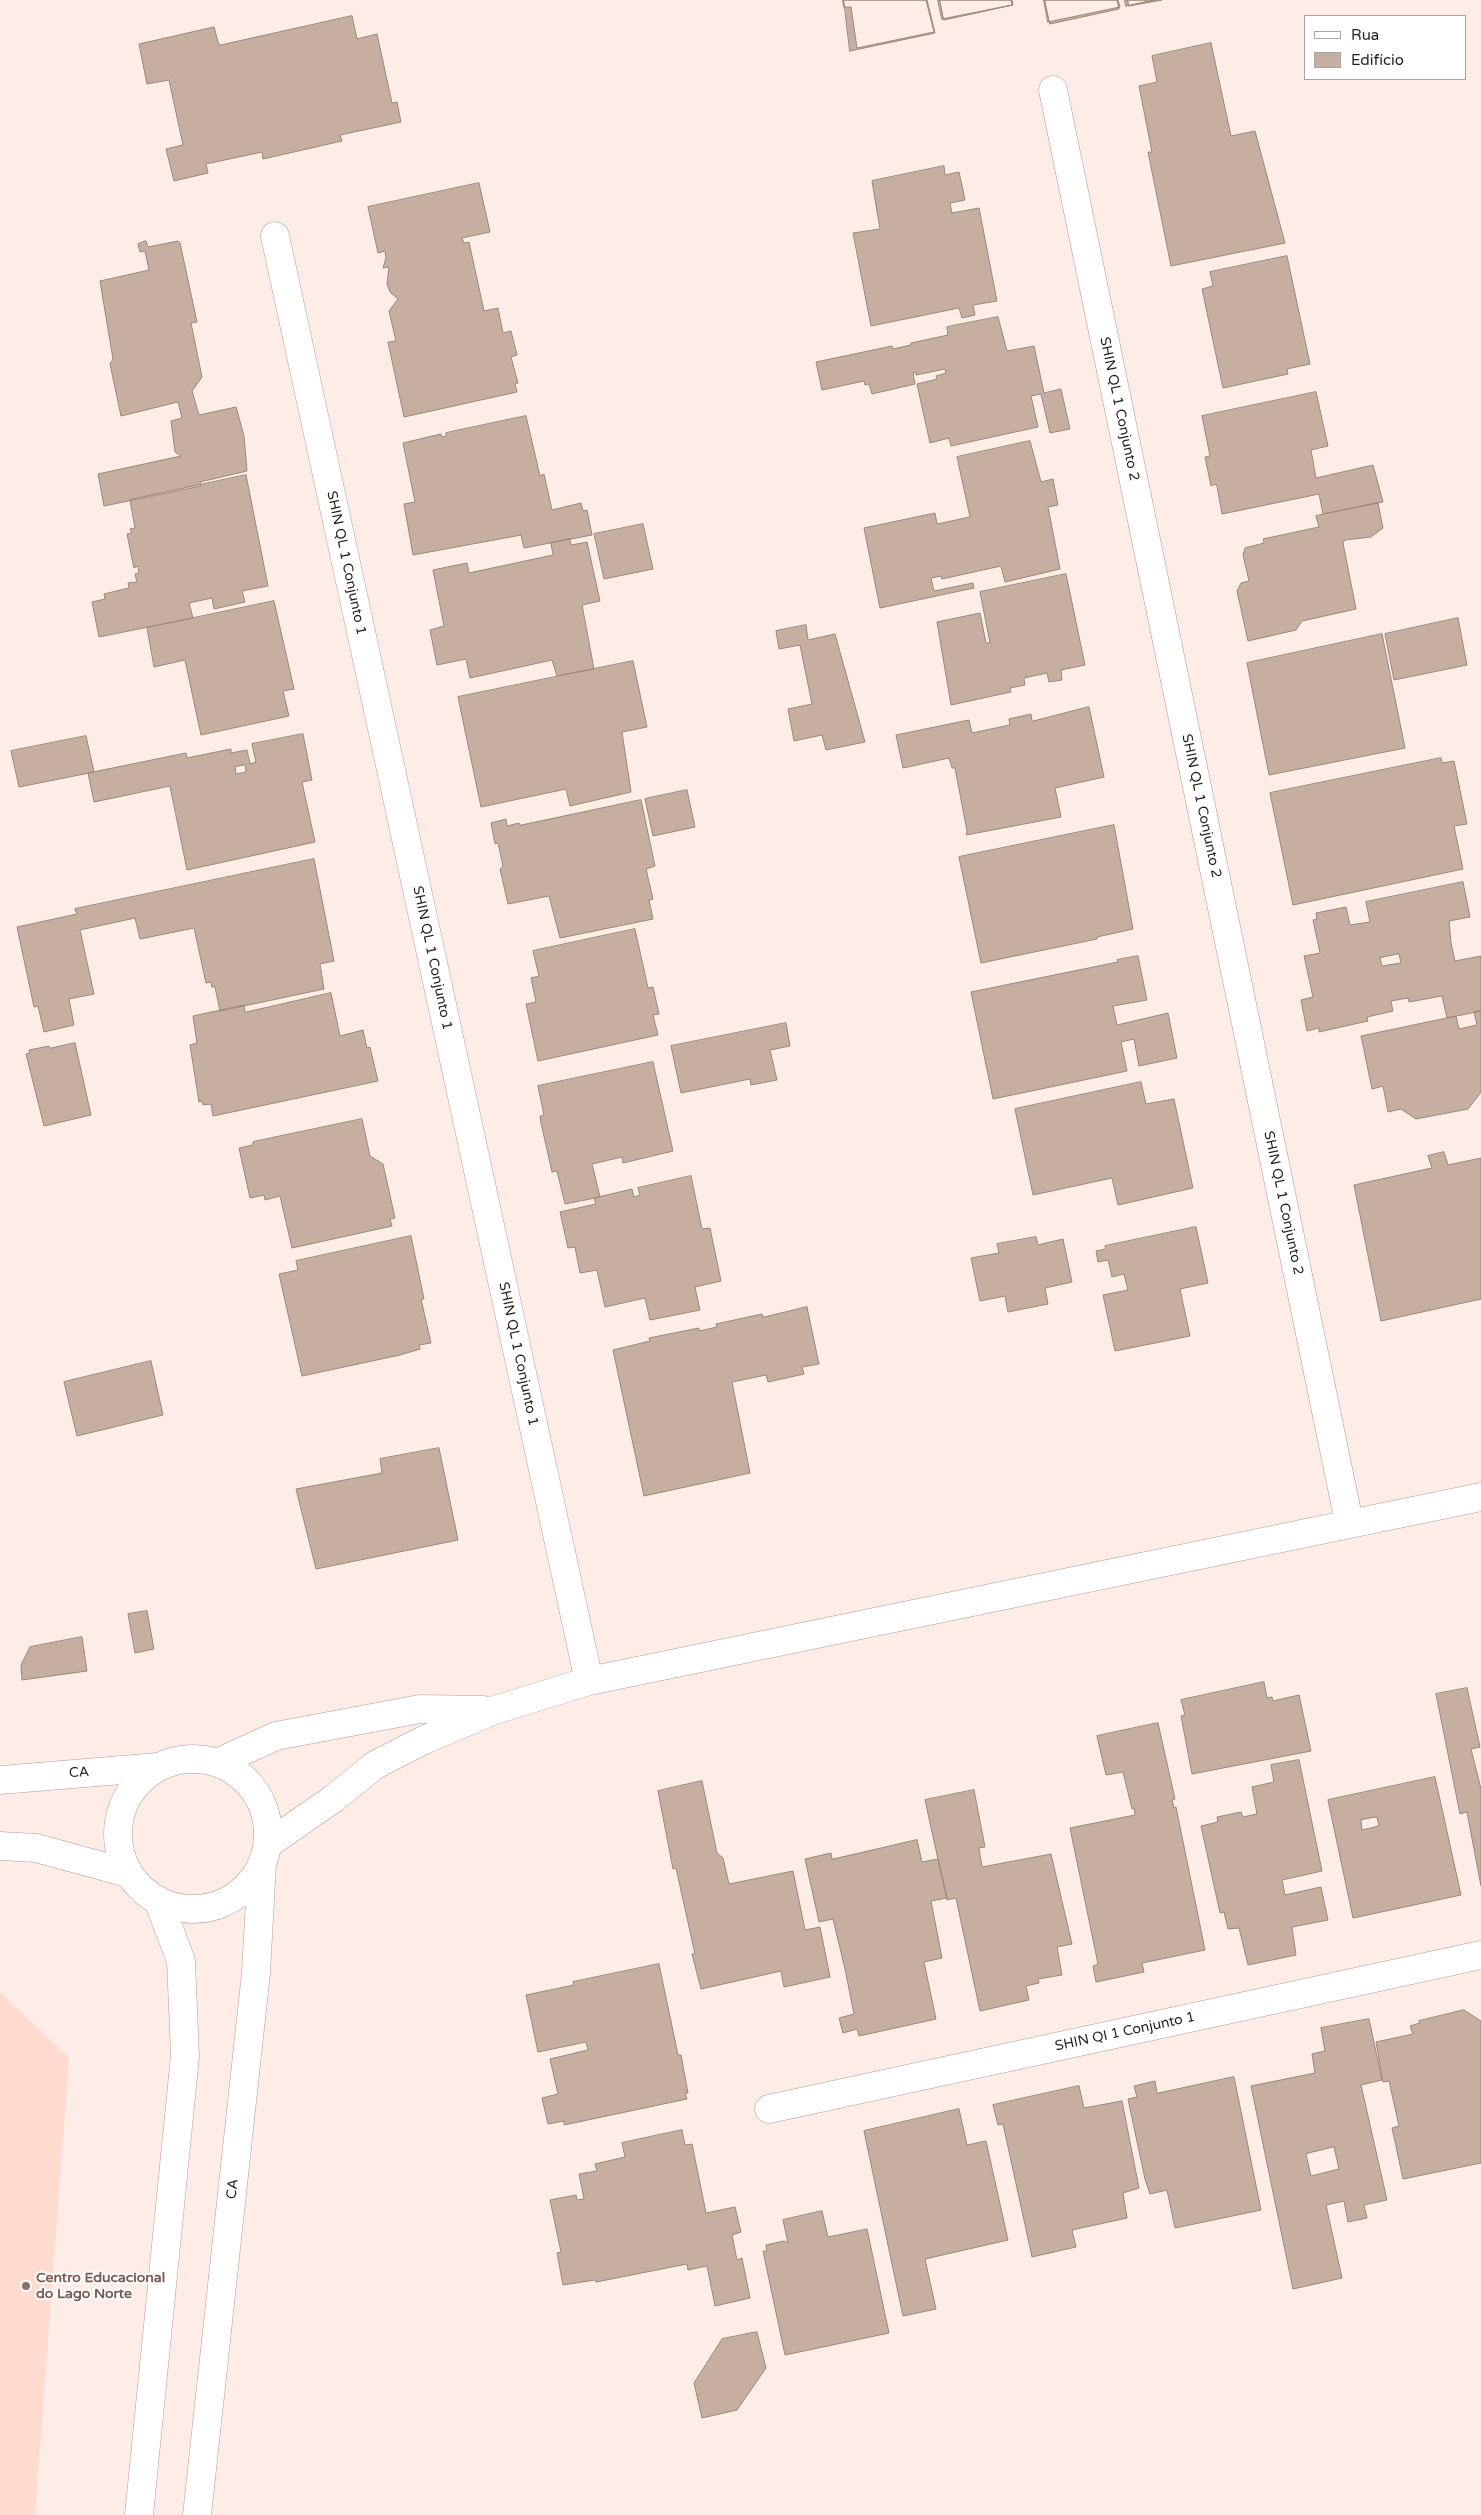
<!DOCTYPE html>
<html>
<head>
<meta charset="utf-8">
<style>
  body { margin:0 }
  #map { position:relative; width:1481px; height:2515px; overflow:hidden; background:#fdede6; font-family:"Varela Round",sans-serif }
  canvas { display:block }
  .legend { position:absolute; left:1304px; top:15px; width:162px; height:65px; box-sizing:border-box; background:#fff; border:1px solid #a8a5a3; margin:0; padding:6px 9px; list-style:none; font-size:15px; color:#261d19 }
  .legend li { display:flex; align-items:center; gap:10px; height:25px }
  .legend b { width:25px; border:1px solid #a8a5a3 }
</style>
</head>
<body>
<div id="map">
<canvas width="1481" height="2515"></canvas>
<ul class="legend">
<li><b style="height:6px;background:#fff"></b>Rua</li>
<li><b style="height:14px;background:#c6afa1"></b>Edifício</li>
</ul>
</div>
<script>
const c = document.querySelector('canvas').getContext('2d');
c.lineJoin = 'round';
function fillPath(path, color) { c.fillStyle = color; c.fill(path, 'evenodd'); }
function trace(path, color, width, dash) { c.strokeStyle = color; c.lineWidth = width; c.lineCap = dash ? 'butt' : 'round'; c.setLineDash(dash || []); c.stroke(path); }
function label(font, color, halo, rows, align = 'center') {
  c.font = font + ' "Varela Round",sans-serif'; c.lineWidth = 4; c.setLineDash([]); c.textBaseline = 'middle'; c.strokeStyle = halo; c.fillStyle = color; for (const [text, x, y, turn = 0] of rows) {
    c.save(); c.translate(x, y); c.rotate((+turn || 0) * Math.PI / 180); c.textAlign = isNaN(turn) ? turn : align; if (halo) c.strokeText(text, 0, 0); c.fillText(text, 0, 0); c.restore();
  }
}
fillPath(new Path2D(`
  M0 1992 69 2058 35 2515H0Z`), '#fedbce');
const building = new Path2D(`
  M843 0H926L934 32 857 48 851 7H844Z
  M844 0H927L935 33 850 51Z
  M938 0H1011L1012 5 942 19Z
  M940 0H1012L1013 5 944 20Z
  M1044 0H1118L1120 7 1048 22Z
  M1045 0H1117L1119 9 1050 24Z
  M1125 0H1153L1126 6Z
  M1128 0H1162L1129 6Z
  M352 16 357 39 377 34 392 103 397 102 401 122 340 135 342 141 263 159 262 152 206 164 208 173 174 181 166 149 183 145 169 80 147 84 139 44 214 27 219 45Z
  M1211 43 1231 136 1255 131 1285 243 1171 266 1148 152H1152L1139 86 1157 82 1152 56Z
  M944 166 945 175 959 172 963 190 965 200 950 203 952 213 979 208 997 301 973 305 975 315 962 318 959 308 871 326 853 233 880 229 872 181Z
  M479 183 490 232 462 238 464 243 469 242 484 311 498 308 503 333 511 331 517 355 511 357 518 383 515 384 517 392 404 417 388 342 396 341 389 311 398 299 390 292 387 284 389 267 383 268 386 258 385 251 378 253 368 207Z
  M146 241 148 247 178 241 180 243 197 322 191 323 202 377 192 391 199 415 236 407 244 436 247 471 200 482 201 486 104 506 98 474 181 456 175 452 171 421 182 418 178 402 121 416 110 364 113 359 100 281 149 270 145 251 140 252 138 244Z
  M1287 256 1310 364 1287 369 1288 374 1223 388 1202 289 1213 286 1210 272Z
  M998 317 1007 351 1034 346 1044 393 1061 389 1070 429 1050 433 1041 394 1031 396 1038 427 951 446 949 438 930 443 917 384 937 379 936 376 946 373 945 369 916 375V372L913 373 915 384 872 394 869 384 865 385 864 381 822 390 816 362 892 346 893 349 911 345V343L948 335 947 327Z
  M1316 392 1328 446 1311 450 1316 478 1373 465 1383 502 1323 514 1319 494 1222 514 1217 486 1216 484 1211 486 1205 457 1210 456 1202 416Z
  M526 416 540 476 544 474 552 510 581 503 583 511 587 510 592 535 524 548 521 535 413 555 404 504 415 502 403 443 441 434 442 437 446 436V433Z
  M1030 441 1041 482 1053 479 1058 505 1048 507 1060 569 1005 582 1001 566 942 579 941 576 931 578 934 591 973 583 974 588 880 608 864 528 935 513 937 524 970 517 957 457Z
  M246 475 268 586 242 591 245 602 214 609 212 598 189 603 193 618 99 637 92 602 105 599 104 594 129 588 128 583 137 582 135 574 139 573 138 566 134 568 127 534 132 533 130 529 135 528 130 500Z
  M1378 503 1383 528 1371 537 1345 540 1343 543 1356 609 1302 621 1296 630 1248 641 1237 591 1241 583 1249 581 1243 555 1245 548 1264 543 1263 539 1319 527 1316 516Z
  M643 524 653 569 604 579 594 534Z
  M570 539 571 545 587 542 600 601 582 605 594 669 557 676 552 660 470 678 466 659 437 665 430 630 444 626 433 570 467 563 469 573 553 555 551 543Z
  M1066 574 1085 665 1061 670 1062 680 1049 682 1047 673 1024 678 1025 685 1010 688 1011 692 951 705 937 622 980 613 986 643H990L980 592Z
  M274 601 294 689 283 691 289 716 201 735 185 660 154 667 147 628Z
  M1458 618 1467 665 1394 680 1385 634Z
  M806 625 808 640 835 634 865 742 826 750 822 735 794 741 788 709 812 704 800 645 779 649 776 631Z
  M1382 634 1405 748 1269 775 1247 663Z
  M633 661 647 727 622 732 631 792 570 806 566 789 481 807 458 697Z
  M1089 707 1104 777 1055 788 1061 817 966 835 967 831 955 768H952L949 758 903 768 896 735 969 720 972 733 1010 725 1009 719 1031 714 1032 721Z
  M303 734 312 780 302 782 315 842 187 870 170 786 94 802 88 773 186 753 187 758 231 749V753L247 750 250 764 256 762 252 744ZM245 765 246 772 236 774 235 767Z
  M86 736 94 772 19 787 11 751Z
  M1441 758 1442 763 1454 761 1467 824 1454 826 1463 869 1293 905 1270 793Z
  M687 790 695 827 653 836 645 799Z
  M641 800 655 866 646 869 653 899 649 900 653 919 560 938 549 896 508 904 500 869 503 866 498 843 495 844 491 823 506 819 507 826 519 823 520 825Z
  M1114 825 1133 929 1097 937V939L981 963 959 857Z
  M314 859 334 961 320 964 324 989 220 1011 215 987H212L211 982 206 983 194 928 140 939 135 918 80 930 94 994 69 999 74 1025 44 1032 38 1006 34 1007 17 927 77 914 75 909Z
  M1463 882 1470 917 1449 921 1451 943 1455 961 1481 956V1011L1447 1018 1442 996 1409 1002 1408 998 1391 1001 1393 1011 1367 1017 1368 1021 1319 1032V1028L1307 1031 1301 1000 1313 997 1304 956 1320 953 1313 920 1317 919 1316 913 1346 907 1350 925 1370 922 1366 902ZM1399 954 1401 963 1382 966 1380 958Z
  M635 929 648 988 653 987 659 1014 653 1015 658 1035 538 1061 526 1004 536 1002 531 978 539 976 533 951Z
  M1138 956 1147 1000 1113 1006 1117 1025 1168 1013 1177 1058 1139 1066 1134 1039 1121 1042 1127 1071 993 1099 971 992 1118 962 1117 960Z
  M331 993 340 1036 363 1030 367 1048 370 1047 378 1081 213 1116 211 1104 203 1105 202 1101 199 1102 190 1045 197 1043 193 1016 244 1005 245 1012Z
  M1481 1011V1092L1468 1109 1416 1119 1401 1109 1388 1112 1383 1086 1372 1089 1361 1036 1456 1016 1459 1029 1477 1025 1474 1012Z
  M786 1023 790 1046 770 1050 777 1080 751 1085 750 1079 681 1093 671 1046Z
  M75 1043 91 1115 44 1126 26 1054 30 1053 29 1050 49 1046 50 1048Z
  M653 1062 673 1151 623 1163 622 1157 592 1164 600 1197 565 1204 557 1171 552 1172 541 1123 540 1116 544 1115 538 1086Z
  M1141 1082 1146 1104 1174 1099 1193 1188 1118 1205 1112 1178 1033 1195 1015 1109Z
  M362 1119 370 1156 383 1164 395 1218 390 1219 392 1226 292 1248 280 1196 265 1200 264 1195 250 1198 239 1148 253 1145V1142Z
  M1444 1152 1448 1165 1481 1158V1299L1381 1321 1354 1185 1432 1168 1428 1156Z
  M691 1176 702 1229 710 1228 721 1281 695 1287 700 1310 650 1320 645 1298 605 1307 597 1270 580 1273 575 1247 568 1248 560 1212 596 1204 594 1198 632 1189 634 1197 640 1195 638 1188Z
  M1196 1227 1208 1283 1180 1289 1190 1336 1115 1351 1103 1295 1128 1290 1124 1274 1112 1277 1108 1260 1098 1262 1096 1251 1106 1249 1105 1246Z
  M411 1236 424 1299H421L431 1343 419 1345 420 1349 400 1355 302 1376 279 1274 298 1270 296 1261Z
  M1036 1237 1038 1245 1063 1239 1072 1282 1045 1288 1048 1304 1008 1312 1005 1296 980 1301 971 1258 999 1253 997 1244Z
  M807 1307 819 1364 802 1367 804 1374 768 1382 766 1375 732 1382 750 1473 644 1496 613 1350 650 1341 649 1338 699 1328V1331L717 1327 716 1324 762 1314 763 1317Z
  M151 1361 163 1415 77 1436 64 1382Z
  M439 1448 458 1540 316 1569 296 1489 382 1473 380 1459Z
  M147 1611 154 1649 135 1653 128 1614Z
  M82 1637 87 1671 22 1680 21 1665 30 1647Z
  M1264 1682 1267 1698 1272 1697 1273 1701 1299 1695 1311 1751 1192 1774 1181 1716 1185 1715 1181 1700Z
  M1467 1688 1480 1747 1471 1749 1481 1789V1886L1467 1812 1460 1814 1436 1694Z
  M1158 1723 1175 1799 1172 1800 1174 1808 1176 1807 1205 1950 1142 1963 1144 1972 1096 1982 1093 1966 1098 1964 1070 1828 1135 1815 1134 1808 1132 1809 1123 1772 1106 1775 1097 1736Z
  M1299 1760 1322 1871 1282 1880 1285 1895 1321 1887 1328 1920 1292 1927 1296 1955 1248 1965 1239 1928 1228 1929 1224 1912 1220 1913 1201 1826 1218 1822 1217 1817 1241 1812 1243 1817 1257 1814 1252 1787 1274 1782 1271 1765Z
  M1435 1777 1461 1895 1353 1918 1328 1800ZM1377 1817 1379 1826 1362 1830 1361 1820Z
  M702 1781 717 1853 723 1858 729 1884 793 1871 805 1930 820 1927 830 1977 784 1987 781 1971 701 1989 692 1954H695L676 1868 673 1869 658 1791Z
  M974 1790 985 1847 979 1848 982 1867 1051 1854 1072 1944 1057 1947 1062 1975 1038 1979 1039 1983 1026 1986 1029 2000 980 2011 956 1898 947 1900 925 1800Z
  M917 1840 922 1862 938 1859 947 1898 931 1901 942 1958 924 1962 936 2019 859 2036 857 2029 843 2033 839 2018 854 2014 845 1969 833 1919 819 1922 805 1859 831 1853 832 1859Z
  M659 1964 678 2055H681L688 2093H685L687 2099 564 2125V2121L548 2124 542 2098 558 2094 550 2059 588 2050 586 2042 538 2052 526 1995 574 1985 573 1982Z
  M1464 2010 1481 2021V2163L1403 2179 1392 2128 1399 2126 1389 2081 1383 2082 1376 2042 1413 2034 1410 2026 1420 2023 1419 2021Z
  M1369 2019 1382 2080 1361 2085 1387 2200 1364 2205 1367 2218 1348 2222 1344 2201 1326 2205 1342 2278 1293 2289 1251 2086 1315 2073 1312 2054 1325 2051 1321 2028ZM1334 2147 1339 2169 1311 2176 1306 2154Z
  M1234 2077 1261 2210 1175 2228 1167 2190 1150 2194 1145 2179 1128 2099 1137 2097 1134 2086 1155 2081 1157 2093Z
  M1079 2086 1084 2108 1122 2101 1139 2188 1123 2193 1127 2218 1072 2230 1076 2247 1032 2257 1003 2124 998 2125 993 2105Z
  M959 2109 967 2145 986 2141 1008 2240 925 2259 936 2309 903 2316 864 2131Z
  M682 2130 685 2145 692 2144 706 2213 735 2207 741 2232 732 2235 737 2260 742 2258 750 2298 715 2306 707 2266 688 2270 687 2264 596 2282 595 2280 563 2285 557 2253 561 2252 550 2200 576 2195 577 2200 584 2199 579 2174 597 2171 595 2164 625 2157 622 2143Z
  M822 2211 828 2237 867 2229 889 2333 785 2355 763 2251H767L766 2245 784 2241 788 2243 783 2220Z
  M757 2332 766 2368 737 2410 702 2418 694 2383 722 2339Z`);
fillPath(building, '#c6afa1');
trace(building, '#9c8679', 1);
const minor = new Path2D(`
  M1053 90 1349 1522
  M275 236 589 1681
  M118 1834a75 75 0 1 1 150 0a75 75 0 1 1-150 0Z
  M219 1762 276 1736 420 1709 483 1710
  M0 1780 158 1767
  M268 1844 333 1799 375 1765 424 1740 495 1710 589 1681 1481 1497
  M0 1846 36 1848 128 1873
  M769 2109 1481 1955
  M139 2515 185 2056 181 1961 158 1900
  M197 2515 256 1973 262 1863`);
trace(minor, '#b49b91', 29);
trace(minor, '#fff', 28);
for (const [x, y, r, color] of [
  [26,2286,5,"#8d6e63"]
]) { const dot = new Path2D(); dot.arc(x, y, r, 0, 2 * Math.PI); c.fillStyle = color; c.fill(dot); trace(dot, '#fff', 2); }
label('14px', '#261d19', '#fff', [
  ["SHIN QL 1 Conjunto 2",1119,409,78],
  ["SHIN QL 1 Conjunto 1",346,563,78],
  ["SHIN QL 1 Conjunto 2",1201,806,78],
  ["SHIN QL 1 Conjunto 1",432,958,78],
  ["SHIN QL 1 Conjunto 2",1283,1203,78],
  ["SHIN QL 1 Conjunto 1",518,1354,78],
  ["CA",79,1773,-4],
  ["SHIN QI 1 Conjunto 1",1125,2032,-12],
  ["CA",233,2189,-84]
]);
label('bold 14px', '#785e54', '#fff', [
  ["Centro Educacional",36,2278],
  ["do Lago Norte",36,2294]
], 'left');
</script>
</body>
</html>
